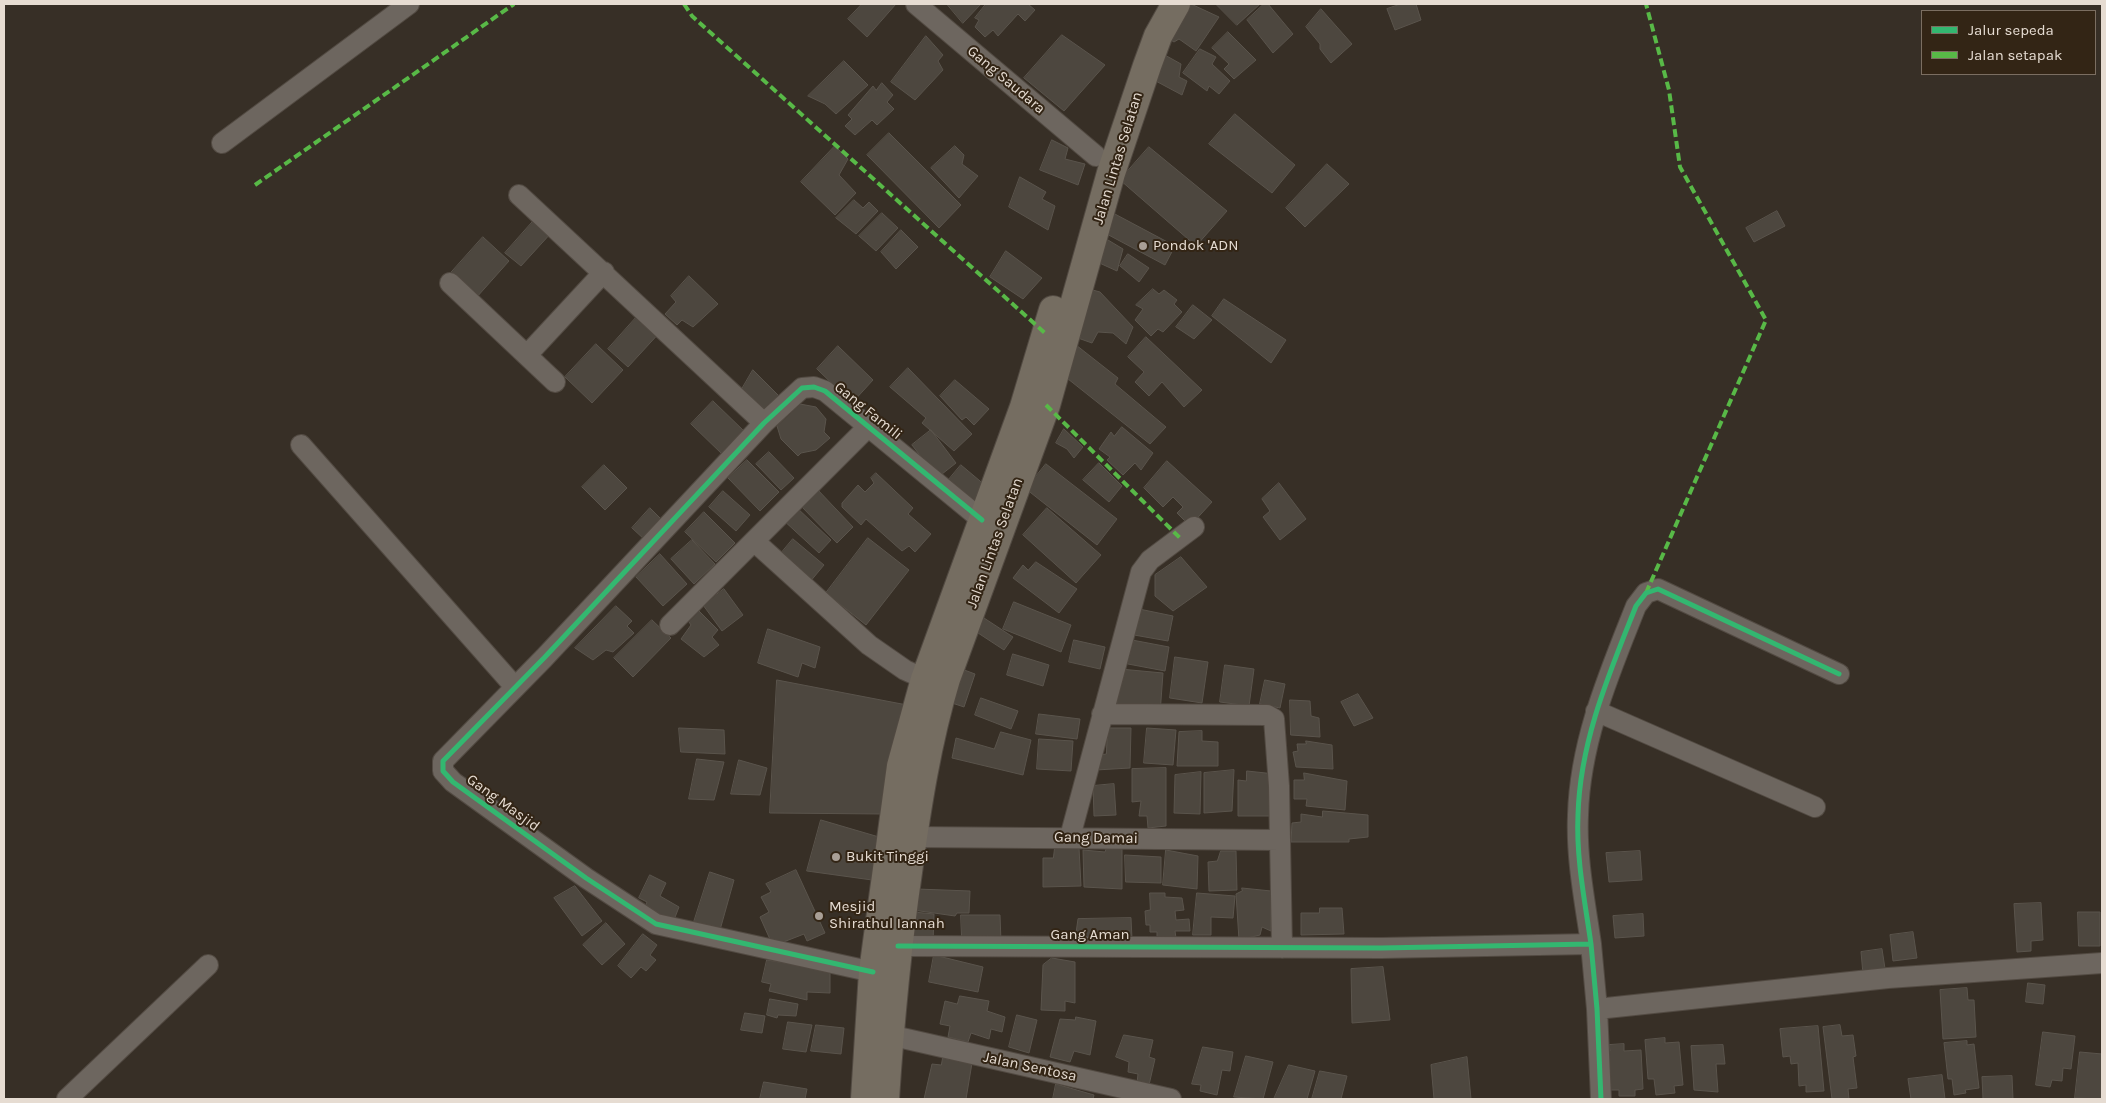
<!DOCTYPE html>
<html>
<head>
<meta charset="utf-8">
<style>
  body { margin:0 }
  #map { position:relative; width:2106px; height:1103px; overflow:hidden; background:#372f26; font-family:Karla,sans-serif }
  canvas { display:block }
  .frame { position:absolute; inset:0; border:5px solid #e6dcd2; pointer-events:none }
  .legend { position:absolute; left:1921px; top:10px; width:175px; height:65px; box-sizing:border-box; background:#332515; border:1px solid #7b6e61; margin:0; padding:6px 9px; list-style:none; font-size:15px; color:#e6dcd2 }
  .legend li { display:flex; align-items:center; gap:10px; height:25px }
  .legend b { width:25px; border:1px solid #7b6e61 }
</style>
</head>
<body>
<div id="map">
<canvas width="2106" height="1103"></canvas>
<div class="frame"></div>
<ul class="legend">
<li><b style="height:6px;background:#33b770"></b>Jalur sepeda</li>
<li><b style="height:6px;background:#58b947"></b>Jalan setapak</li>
</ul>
</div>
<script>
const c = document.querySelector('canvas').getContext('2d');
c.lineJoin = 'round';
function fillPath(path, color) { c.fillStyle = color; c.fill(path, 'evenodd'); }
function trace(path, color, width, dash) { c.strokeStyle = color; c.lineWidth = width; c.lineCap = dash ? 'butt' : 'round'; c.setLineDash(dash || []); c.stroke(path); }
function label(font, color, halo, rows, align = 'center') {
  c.font = font + ' Karla,sans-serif'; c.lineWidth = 4; c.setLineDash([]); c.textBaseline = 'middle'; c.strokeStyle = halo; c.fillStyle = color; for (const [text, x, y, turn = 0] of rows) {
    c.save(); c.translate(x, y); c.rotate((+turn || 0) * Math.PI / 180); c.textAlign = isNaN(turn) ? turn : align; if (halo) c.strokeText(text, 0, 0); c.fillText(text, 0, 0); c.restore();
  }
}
const building = new Path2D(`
  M862 4H896L867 37 848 19Z
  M947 4H981L963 23Z
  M986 4H1028L1035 10 1025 21 1018 14 998 36 993 30 985 37 975 27 979 20 975 18Z
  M1191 4 1219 17 1196 51 1179 39 1174 42 1169 39Z
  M1216 4H1260L1237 25Z
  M1264 4H1268L1293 34 1273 53 1247 20Z
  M1401 4H1416L1421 20 1395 30 1387 9Z
  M1321 9 1352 44 1331 63 1320 49V44L1306 27Z
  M1228 32 1256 60 1234 79 1224 69 1229 64 1212 48Z
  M1062 35 1105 65 1064 111 1024 78Z
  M926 36 943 55 938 61 943 70 915 100 891 82Z
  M1200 49 1216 57 1212 64 1230 81 1219 94 1209 86 1207 91 1183 73Z
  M1163 54 1181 64 1179 77 1187 81 1182 95 1152 79Z
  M844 61 868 85 836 114 825 104 808 96Z
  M882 83 893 95 887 102 894 109 877 125 872 120 855 135 845 126 852 119 848 115 873 86 876 90Z
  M1235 114 1295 165 1272 193 1209 144Z
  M889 133 961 205 939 228 867 155Z
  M1052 140 1068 148 1065 159 1085 164 1078 185 1040 170Z
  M835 146 848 159 839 175 856 193 835 215 801 182Z
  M955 146 964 155 962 164 978 176 959 198 931 168Z
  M1149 147 1227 211 1196 246 1120 180Z
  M1327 164 1349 184 1305 227 1286 208Z
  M1020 177 1046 192 1042 199 1055 206 1048 230 1009 207Z
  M854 200 863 208 869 202 878 211 856 234 836 218Z
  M1777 211 1785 226 1754 242 1746 228Z
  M882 213 898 228 876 251 859 236Z
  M1113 213 1175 246 1165 265 1103 232Z
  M536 218 552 232 521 266 505 253Z
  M901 230 918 247 896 269 881 252Z
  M483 237 509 261 476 298 449 275Z
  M1103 237 1123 249 1117 271 1095 261Z
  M1006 251 1042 278 1023 299 990 277Z
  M1128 254 1149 268 1139 282 1120 266Z
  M689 276 718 304 693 327 682 320 677 325 665 314 676 302 671 296Z
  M1089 289 1100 292 1133 327 1126 344 1113 333 1098 332 1092 343 1075 337Z
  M1153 289 1159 294 1164 290 1177 300 1174 304 1182 312 1163 332 1158 329 1151 336 1135 320 1143 309 1136 305Z
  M1224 299 1286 340 1271 363 1212 316Z
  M1193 305 1212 320 1194 339 1176 327Z
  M642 311 662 330 628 367 608 349Z
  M1146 337 1202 390 1184 407 1162 382 1149 396 1135 382 1144 372 1128 357Z
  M596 344 623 370 592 403 565 377Z
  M1076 345 1118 378 1115 384 1166 427 1150 444 1063 375Z
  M838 346 873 380 852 403 817 369Z
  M908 368 972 434 954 451 922 423 926 418 890 387Z
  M753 370 782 399 770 414 742 389Z
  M955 380 989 409 974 425 966 417 962 420 940 396Z
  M713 401 745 432 723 455 691 424Z
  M800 404 816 407 826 419 824 432 830 438 816 450 801 453 798 456 781 439 777 426Z
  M1122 427 1153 453 1141 470 1135 463 1123 475 1107 460 1110 457 1099 449 1111 432 1114 436Z
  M1064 429 1083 447 1074 458 1067 449 1056 443Z
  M931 430 956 463 937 478 912 445Z
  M769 452 794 478 781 490 756 464Z
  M747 460 779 492 760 511 728 478Z
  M1167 461 1212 502 1190 526 1177 513 1183 507 1173 497 1163 507 1144 488Z
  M1099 463 1122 486 1109 502 1083 480Z
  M1046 464 1117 519 1097 545 1026 489Z
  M604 465 627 488 605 510 582 487Z
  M961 465 986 486 972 504 946 483Z
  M876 473 913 508 908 514 931 534 915 552 909 546 902 551 866 519 861 525 842 507V503L858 485 865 492 874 483 871 478Z
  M1279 483 1306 519 1280 540 1263 517 1270 511 1262 499Z
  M817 489 853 527 837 543 800 505Z
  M723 491 750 515 736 531 709 507Z
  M795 506 831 540 819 553 782 519Z
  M650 508 664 522 646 541 632 528Z
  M1047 508 1101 555 1076 583 1023 535Z
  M704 512 735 543 716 562 685 532Z
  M868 538 909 570 866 625 826 593Z
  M793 539 824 565 809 583 778 557Z
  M692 540 715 564 694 584 671 559Z
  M660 554 687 584 663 606 636 577Z
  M1181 557 1207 587 1173 611 1155 596V575Z
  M1036 562 1077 589 1059 613 1013 578 1023 565 1028 570Z
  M724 589 743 615 722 631 703 605Z
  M1014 602 1071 625 1061 652 1003 629Z
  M616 606 632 621 627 626 634 633 613 652 606 650 593 660 575 648Z
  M1139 609 1173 616 1168 641 1134 635Z
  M699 611 718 630 712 637 719 645 704 657 681 639 691 625 689 622Z
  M984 618 1013 637 1004 650 975 631Z
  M652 620 671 638 633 677 614 658Z
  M768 629 820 647 815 668 802 663 798 677 758 663Z
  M1074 640 1105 647 1100 669 1069 662Z
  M1132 640 1169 647 1165 671 1128 664Z
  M1013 654 1049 665 1043 686 1007 675Z
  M1175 657 1208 662 1202 703 1170 698Z
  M1225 665 1254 669 1249 706 1220 702Z
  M959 668 975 674 964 707 949 702Z
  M1120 669 1163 673 1160 714 1117 709Z
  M777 680 907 705 883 814 770 813Z
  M1265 680 1285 684 1280 708 1260 704Z
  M1358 694 1373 718 1354 726 1341 702Z
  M981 698 1018 711 1011 729 975 715Z
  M1290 700 1310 701 1311 716 1319 718 1320 737 1291 735Z
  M1039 714 1080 719 1077 739 1036 734Z
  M679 728 724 730 725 754 681 752Z
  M1108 728H1131L1130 768 1096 770V756L1106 754Z
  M1147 728 1176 730 1173 765 1144 763Z
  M1202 731V741L1218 742V766H1177L1179 732Z
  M1001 732 1031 740 1023 775 952 758 956 738 994 749Z
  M1039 739 1073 741 1071 771 1037 769Z
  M1306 741 1332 745 1333 769 1296 767 1293 752 1298 751 1297 744H1306Z
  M697 759 724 762 714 800 689 799Z
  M739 760 767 768 760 795 731 794Z
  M1166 768V826L1148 828 1147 816H1139L1141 801 1132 802V769Z
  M1234 770 1232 811 1204 813V773Z
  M1247 771 1275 774 1274 816H1238V780L1246 781Z
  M1201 772 1200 814 1174 813 1175 775Z
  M1304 773 1347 781 1345 810 1306 806 1307 799H1294V780H1304Z
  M1114 784 1116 815 1094 816 1093 786Z
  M1323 811 1368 815V837L1349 839V842H1291L1292 823 1301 822V814L1322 817Z
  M821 820 879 837 872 880 807 871Z
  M1055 848H1079L1081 886 1043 887V858H1053Z
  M1122 848V889L1084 887 1083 850 1105 852 1106 849Z
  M1166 850 1198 856 1197 889 1163 885Z
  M1221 851H1236L1237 890 1209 891 1208 862 1217 861Z
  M1640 851 1642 880 1609 882 1606 853Z
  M1125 855 1161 857V883L1126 882Z
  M796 870 825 933 807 941 804 934 773 946 760 917 769 912 761 897 771 892 766 884Z
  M710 872 734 880 720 930 694 922Z
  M650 875 666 883 660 896 679 907 672 925 643 911 647 902 639 898Z
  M575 886 602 921 582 936 554 898Z
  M1242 888 1271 891V931L1262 927 1260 935 1239 940 1236 894 1242 891Z
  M917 889 970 891 969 913H957L955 916 913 910Z
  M1150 893H1165V897L1182 898 1184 910 1175 911 1176 920 1189 919 1190 931H1175L1176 938 1157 937V932H1150V925H1146L1145 911 1150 910Z
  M1197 893 1235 896 1233 918 1211 917V935H1193Z
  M2041 903 2043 940 2031 941V951L2017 952 2014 904Z
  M1320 908H1342L1344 934 1301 935V913H1319Z
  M913 912 934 914 933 943 910 942Z
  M2078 912H2100V946H2079Z
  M1643 914 1644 936 1615 938 1613 916Z
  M961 915H1000L1001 942 962 938Z
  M1131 918 1132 939 1075 940 1078 919Z
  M606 923 625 944 602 965 583 945Z
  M1913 932 1917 958 1893 961 1890 935Z
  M643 934 657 945 650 955 656 960 646 971 641 967 631 978 618 966Z
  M1882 949 1886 975 1863 974 1861 952Z
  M934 955 983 967 978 992 929 982Z
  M1052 958 1075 962V1003L1065 1001V1011L1041 1010 1043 965Z
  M767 960 830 970V993L807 992V1000L769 991 771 984 762 982Z
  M1383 967 1390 1020 1352 1023 1351 969Z
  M2028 983 2045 985 2043 1004 2026 1002Z
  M1967 988 1968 1000H1974L1976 1037 1943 1039 1940 990Z
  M960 996 989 1001 987 1011 1005 1017 1002 1032 991 1029 989 1039 971 1033 968 1042 948 1037 950 1026 940 1024 945 1001 957 1004Z
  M770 999 798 1004 796 1016 778 1015 777 1018 767 1015Z
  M745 1013 765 1016 762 1033 741 1030Z
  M1017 1015 1037 1020 1029 1053 1009 1047Z
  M1076 1017 1096 1021 1090 1055 1074 1051 1070 1062 1050 1057 1060 1019 1075 1020Z
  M788 1022 812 1025 806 1052 783 1049Z
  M816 1025 844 1028 841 1054 811 1051Z
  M1840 1025 1842 1036 1853 1035 1856 1056 1853 1057 1857 1088 1848 1089 1849 1099H1832L1823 1027Z
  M1818 1026 1824 1091 1806 1092V1085L1799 1086 1798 1063 1791 1064 1790 1056 1783 1057 1780 1029Z
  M2043 1032 2075 1036 2071 1069 2063 1068 2062 1081 2052 1080 2050 1087 2036 1085Z
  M1124 1035 1153 1040 1149 1057 1155 1059 1149 1085 1137 1083 1138 1074 1128 1072 1129 1062 1116 1057Z
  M1665 1038V1043L1679 1042 1683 1085 1674 1086 1675 1093 1656 1095 1654 1079H1648L1645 1040Z
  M1967 1041V1045L1974 1044 1979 1088 1965 1090 1966 1093 1954 1095 1952 1079H1948L1944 1043Z
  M1624 1044V1051L1641 1050 1643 1089 1635 1090V1096H1619V1090H1606L1604 1052 1610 1051 1609 1045Z
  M1723 1045 1725 1064H1716L1718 1092 1694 1090 1691 1046Z
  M1203 1047 1233 1052 1230 1071 1222 1070 1217 1095 1200 1091 1201 1085 1192 1084Z
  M2080 1052 2102 1054 2101 1099 2075 1098Z
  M1246 1056 1273 1062 1263 1099 1234 1097Z
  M1467 1057 1471 1099H1434L1431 1065Z
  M943 1058 972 1063 966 1099H924L932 1064 941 1065Z
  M1289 1065 1315 1071 1307 1099H1274Z
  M1320 1071 1347 1076 1341 1099H1312Z
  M1942 1075 1945 1099H1911L1908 1079Z
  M2012 1076 2013 1099H1983L1982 1077Z
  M764 1082 807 1089 805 1099H760Z
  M1056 1084 1094 1095 1093 1099H1053Z`);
fillPath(building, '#4d473f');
trace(building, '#5a544c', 1);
const minor = new Path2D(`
  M916 4 1096 156
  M222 143 409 4
  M519 195 764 423
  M450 283 555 382
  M527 355 604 272
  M301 445 515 687
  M754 541 869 645 905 670 925 679
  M670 625 867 428
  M1596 711 1815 807
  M1102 714 1267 715 1274 719 1279 786 1282 948
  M913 837 1280 840
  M1070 837 1141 572 1150 560 1194 527
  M1591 944C1585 902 1576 858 1578 815 1580 741 1609 674 1636 606L1646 593 1658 589 1839 674
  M898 946 1381 948 1591 944 1597 1009 1601 1099
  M873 972 656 924 586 878 453 782 443 771V761L544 658 764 423 802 388 814 387 825 391 982 520
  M1597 1009 1888 978 2102 963
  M889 1035 1171 1099
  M67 1099 208 965`);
const highway = new Path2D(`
  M865 1099 873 972 901 766 925 679 1024 407 1053 310
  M885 1099C890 1023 897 948 908 872 917 807 927 742 946 679L1046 405 1111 173 1147 66 1158 36 1176 4`);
trace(minor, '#524a42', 22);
trace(highway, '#524a42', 30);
trace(minor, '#6d665f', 20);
trace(highway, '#756d61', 28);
trace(new Path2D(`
  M684 4 692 16 1046 334
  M255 185 514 4
  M1046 405 1180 538
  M1646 593 1766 320 1680 167 1669 90 1646 4`), '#58b947', 4, [8, 4]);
trace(new Path2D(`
  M1591 944C1585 902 1576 858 1578 815 1580 741 1609 674 1636 606L1646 593 1658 589 1839 674
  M898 946 1381 948 1591 944 1597 1009 1601 1099
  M873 972 656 924 586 878 453 782 443 771V761L544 658 764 423 802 388 814 387 825 391 982 520`), '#33b770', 5);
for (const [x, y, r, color] of [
  [1143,246,5,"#a99f96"],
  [836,857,5,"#a99f96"],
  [819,916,5,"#a99f96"]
]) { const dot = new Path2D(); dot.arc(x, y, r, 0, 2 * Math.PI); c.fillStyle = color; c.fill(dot); trace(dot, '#332515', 2); }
label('15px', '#e6dcd2', '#332515', [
  ["Gang Saudara",1006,80,40],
  ["Jalan Lintas Selatan",1118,158,-73],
  ["Gang Famili",868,411,39],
  ["Jalan Lintas Selatan",995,543,-70],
  ["Gang Masjid",503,803,36],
  ["Gang Damai",1096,838,1],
  ["Gang Aman",1090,935],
  ["Jalan Sentosa",1030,1067,12]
]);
label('15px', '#e6dcd2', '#332515', [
  ["Pondok 'ADN",1153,246],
  ["Bukit Tinggi",846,857],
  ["Mesjid",829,907],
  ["Shirathul Iannah",829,924]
], 'left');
</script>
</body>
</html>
